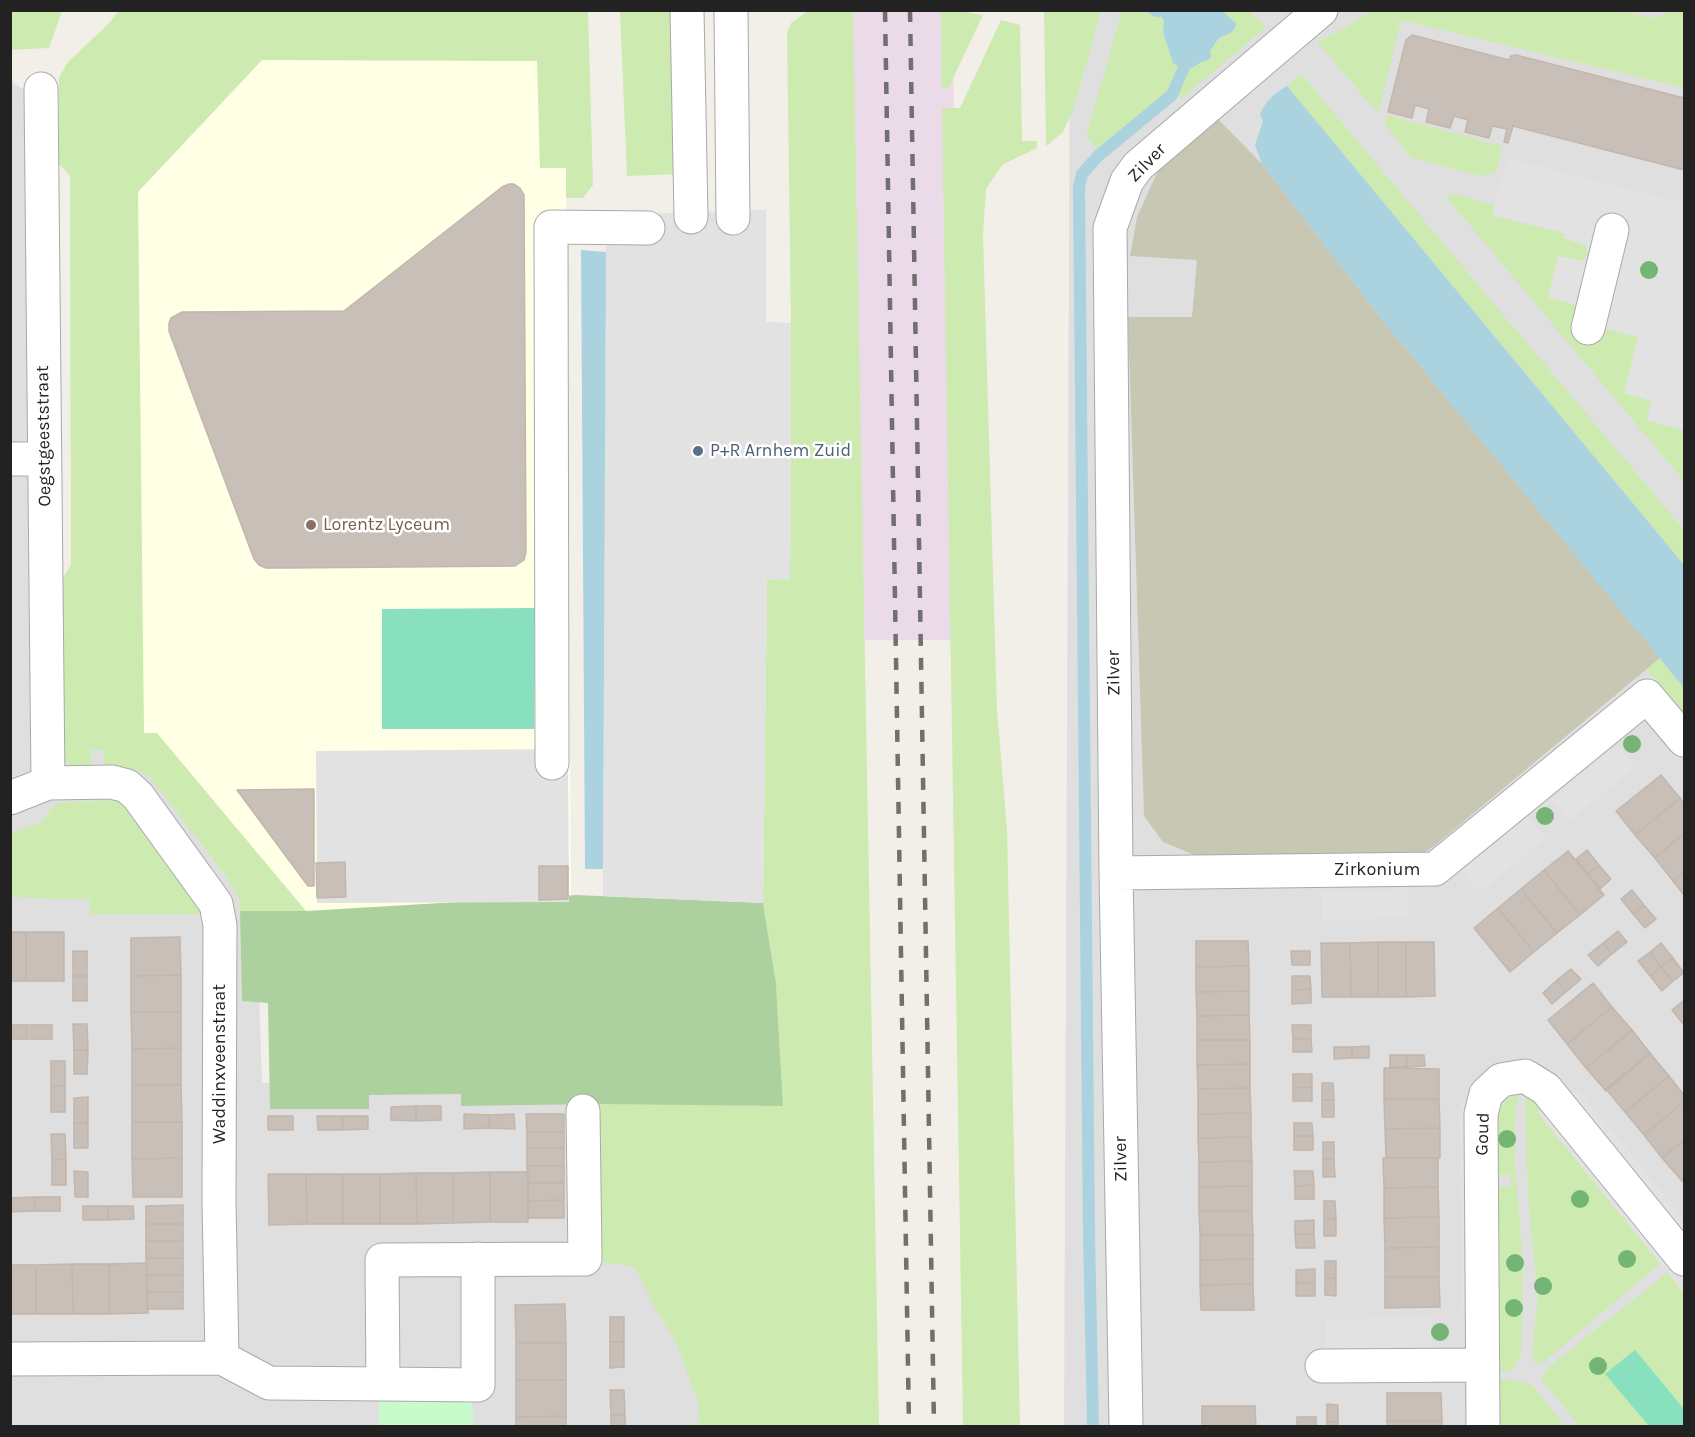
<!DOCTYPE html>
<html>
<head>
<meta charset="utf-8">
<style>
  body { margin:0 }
  #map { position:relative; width:1695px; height:1437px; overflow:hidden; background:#f2efe9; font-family:Karla,sans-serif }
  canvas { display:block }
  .frame { position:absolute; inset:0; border:12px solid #222; pointer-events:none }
</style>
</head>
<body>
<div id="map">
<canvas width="1695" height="1437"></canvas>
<div class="frame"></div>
</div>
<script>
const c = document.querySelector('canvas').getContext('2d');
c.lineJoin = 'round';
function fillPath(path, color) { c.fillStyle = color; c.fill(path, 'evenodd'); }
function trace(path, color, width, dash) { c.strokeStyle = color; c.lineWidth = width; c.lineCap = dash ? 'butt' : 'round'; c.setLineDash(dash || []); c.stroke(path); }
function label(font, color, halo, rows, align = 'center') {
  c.font = font + ' Karla,sans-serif'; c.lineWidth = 5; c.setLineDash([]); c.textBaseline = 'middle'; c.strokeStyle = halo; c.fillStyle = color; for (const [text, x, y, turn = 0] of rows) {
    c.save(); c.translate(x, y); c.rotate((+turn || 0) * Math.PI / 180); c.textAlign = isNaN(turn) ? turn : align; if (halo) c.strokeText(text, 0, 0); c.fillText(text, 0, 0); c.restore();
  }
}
fillPath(new Path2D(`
  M1070 11H1684V1426H1064Z
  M10 81 47 104 43 517 109 721 256 897 262 1083 772 1073 770 1426H11Z`), '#e0dfdf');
fillPath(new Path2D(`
  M824 11H952L961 463 954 640H852Z`), '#ebdbe8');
fillPath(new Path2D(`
  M262 60 538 61 540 168H566L571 905 306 911 157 734H144L137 550 138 192Z`), '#ffffe5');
fillPath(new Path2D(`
  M1214 115 1262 164 1384 322 1660 658 1433 847 1417 857 1197 856 1163 842 1144 816 1128 317H1192L1197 260 1130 256 1137 217 1162 162Z`), '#c7c7b4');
fillPath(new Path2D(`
  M1619 10 1649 18 1676 11H1684V88L1401 20 1378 113 1317 42 1341 30 1371 11Z
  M10 11H62L49 48 11 50Z
  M119 11H588L593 185 583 198H566V168H540L537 61 262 60 138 192 144 733H157L306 911H240L239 899 226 876 149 776 135 769 104 767V750L91 749V767L71 766 64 759 61 580 71 565 70 176 59 164V78L67 63 107 25Z
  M620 11H675L680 174 627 176Z
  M808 11H853L879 1426H700L698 1402 675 1340 655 1308 637 1271 632 1267 600 1261 595 1104 783 1106 776 983 763 903 767 579H790L791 323 787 33 791 23Z
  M941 11H961L983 15 948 89H942Z
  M1044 11H1101L1074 107 1063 132 1046 146Z
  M1122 11H1145L1147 13 1162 17 1165 22 1163 32 1173 63 1195 67C1209 52 1221 36 1236 23L1222 11H1249L1266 27 1181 99 1173 87 1099 151 1086 136Z
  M1001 20 1020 25 1022 141H1037V148L1002 165 986 189 983 235 997 709 1007 829 1020 1426H963L942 108H960Z
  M1301 74 1684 530V565L1287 86Z
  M1387 115 1502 146 1498 167 1495 172 1481 176 1412 158 1385 124Z
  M1454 194 1495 205 1493 215 1564 233 1563 238 1586 245 1588 254 1583 261 1577 305 1604 328 1638 337 1652 400 1647 420 1683 430 1684 424V481L1446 197Z
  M1660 658 1684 688V715L1647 670Z
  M125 800 206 914H90V900L11 897 10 834 41 822 53 806 61 802Z
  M1519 1093 1515 1116V1163L1523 1266 1521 1355 1512 1371H1498L1495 1186 1511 1187V1175L1495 1174C1494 1147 1486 1104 1519 1093Z
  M1525 1093 1546 1105 1537 1112 1661 1263 1541 1364 1533 1362 1532 1354 1538 1296 1528 1200Z
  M1668 1272 1684 1293V1426H1580L1541 1379 1551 1365Z
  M1506 1379 1531 1384 1565 1426H1498L1499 1381Z`), '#cdebb0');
fillPath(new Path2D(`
  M576 895 763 903 776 983 783 1106 595 1104 461 1106V1094L369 1095V1109H270L268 1003 242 1001 240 911H306Z`), '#add19e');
fillPath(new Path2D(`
  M378 1391H472L473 1426H379Z`), '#c8facc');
fillPath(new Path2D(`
  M535 608 534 729H382V609Z
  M1635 1350 1684 1409V1426H1649L1605 1374Z`), '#88e0be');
fillPath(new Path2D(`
  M1507 158 1684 203 1683 430 1647 420 1651 401 1624 393 1638 337 1605 328 1577 305 1548 297 1558 256 1583 261 1588 254 1586 245 1563 238 1564 233 1492 215Z
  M766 210V322L791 323 790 579 767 580 763 903 603 896 606 215Z
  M1617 745 1635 767 1569 821 1551 799Z
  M568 749 569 902 317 903 316 751Z
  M1528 816 1546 838 1480 893 1462 871Z
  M1408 889 1409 918 1322 920 1321 891Z
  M1577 1088 1684 1219V1236L1569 1095Z
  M1460 1104H1471L1474 1329H1463Z
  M1546 1105 1684 1274V1293L1537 1112Z
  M1431 1318V1348L1326 1349V1319Z`), '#e2e2e2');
fillPath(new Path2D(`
  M1145 11H1222L1236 23C1235 36 1223 33 1217 41 1211 49 1201 66 1191 68 1184 70 1179 67 1173 63L1163 32 1164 22 1162 17H1155Z
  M1287 86 1684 565V688L1384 322 1262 164 1255 145 1263 121 1260 115C1263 103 1276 92 1287 86Z
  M581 250 606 252 603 869H585Z`), '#aad3df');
trace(new Path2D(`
  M1093 1426 1089 1235 1079 187 1082 174 1098 156 1172 95 1187 60 1205 55`), '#aad3df', 12);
const building = new Path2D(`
  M1412 35 1509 60 1511 56 1516 55 1684 98V170L1513 126 1508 143 1504 142 1507 129 1492 126 1489 138 1465 132 1468 120 1454 116 1450 128 1426 122 1429 109 1415 105 1412 118 1388 112 1406 40Z
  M509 184H514L520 188 524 195 526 552 524 560 515 566 288 568H266L259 565 254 559 169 331V323L171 318 182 312 344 311 502 187Z
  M1661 775 1680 798 1635 835 1616 811Z
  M314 789V886H308L237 790Z
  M1680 798 1684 804V833L1655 858 1635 835Z
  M1684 833V872L1673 881 1655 858Z
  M1587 850 1599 865 1588 874 1576 859Z
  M1568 851 1604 895 1580 915 1544 870Z
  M345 862 346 897 317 898 316 863Z
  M1599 865 1611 879 1600 889 1588 874Z
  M539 866H568V899L539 900Z
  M1544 870 1580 915 1557 933 1521 889Z
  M1684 872V895L1673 881Z
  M1521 889 1557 933 1534 952 1498 908Z
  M1632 890 1644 905 1633 914 1621 899Z
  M1644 905 1656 919 1645 928 1633 914Z
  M1498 908 1534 952 1510 972 1474 928Z
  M1618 931 1627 942 1612 954 1603 943Z
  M10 932H26V981H10Z
  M26 932H64V981H26Z
  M180 937 181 975 131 976V938Z
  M1196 941H1248L1249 966 1196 967Z
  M1378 942V997H1351L1350 943Z
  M1378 942H1406V997H1378Z
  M1406 942H1434L1435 996 1406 997Z
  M1321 943H1350L1351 997H1322Z
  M1603 943 1612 954 1598 966 1588 955Z
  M1661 943 1673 958 1661 967 1650 952Z
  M73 951H87V976H73Z
  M1291 951H1310V965H1292Z
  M1650 952 1661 967 1650 976 1638 961Z
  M1673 958 1684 973 1673 981 1661 967Z
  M1249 966V991L1196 992V967Z
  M1661 967 1673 981 1662 991 1650 976Z
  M1571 969 1581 979 1566 992 1557 980Z
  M181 975V1012H131V976Z
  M73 976H87V1001H73Z
  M1292 976H1310L1311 989 1292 990Z
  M1557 980 1566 992 1552 1004 1543 993Z
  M1593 983 1612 1007 1567 1044 1548 1020Z
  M1311 989V1003L1292 1004V990Z
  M1249 991V1015L1197 1016 1196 992Z
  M1683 1001 1684 1002V1025L1672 1010Z
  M1612 1007 1632 1030 1586 1068 1567 1044Z
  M131 1012H181V1048L132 1049Z
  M1249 1015 1250 1040H1197V1016Z
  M73 1024H87L88 1050H74Z
  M10 1025H26V1039H10Z
  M26 1025H52V1039H26Z
  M1292 1025H1311V1039H1293Z
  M1632 1030 1650 1053 1606 1091 1586 1068Z
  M1293 1039H1311L1312 1052H1293Z
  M1197 1040H1250V1064L1197 1065Z
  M1369 1046V1058H1352V1047Z
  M1334 1047H1352V1058L1334 1059Z
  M181 1048V1085H132V1049Z
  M74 1050H88L87 1074H74Z
  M1650 1053 1669 1076 1625 1112 1606 1089Z
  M1390 1055H1407V1067H1390Z
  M1407 1055H1424L1425 1066 1407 1067Z
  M51 1061H65V1086H51Z
  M1250 1064V1088L1198 1089 1197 1065Z
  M1384 1068 1439 1069V1099H1384Z
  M1293 1074H1312V1087L1293 1088Z
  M1669 1076 1684 1095V1102L1644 1135 1625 1112Z
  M1322 1083H1333L1334 1100H1322Z
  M132 1085H181L182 1122H132Z
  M51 1086H65V1112H51Z
  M1312 1087V1101H1293V1088Z
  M1250 1088 1251 1113 1198 1114V1089Z
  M88 1097V1123H74V1098Z
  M1384 1099H1439L1440 1128 1385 1129Z
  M1322 1100H1334V1117H1322Z
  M1684 1102V1140L1662 1158 1644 1135Z
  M416 1106H441V1120L416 1121Z
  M416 1106V1121L391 1120V1107Z
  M1251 1113V1137L1198 1138V1114Z
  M464 1114 489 1115V1128L464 1129Z
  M514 1114 515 1129 489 1128V1115Z
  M526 1114H564V1132H527Z
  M268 1116H293V1130H268Z
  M317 1116H342L343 1130H318Z
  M342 1116H368V1129L343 1130Z
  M132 1122H182V1158L132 1159Z
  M74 1123H88V1148H74Z
  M1294 1123H1312L1313 1136H1294Z
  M1440 1128V1158H1386L1385 1129Z
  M527 1132H564V1148H527Z
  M51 1134H65L66 1159 52 1160Z
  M1294 1136H1313V1150H1294Z
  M1251 1137 1252 1161 1199 1162 1198 1138Z
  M1684 1140V1179L1682 1181 1662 1158Z
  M1323 1142H1334V1159H1323Z
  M527 1148H564V1166H527Z
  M182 1158V1197H133L132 1159Z
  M1383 1158H1438V1187L1384 1188Z
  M66 1159V1185H52V1160Z
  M1323 1159H1334L1335 1177H1323Z
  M1252 1161V1186L1199 1187V1162Z
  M527 1166H564V1183H528Z
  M74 1171 88 1172V1197H75Z
  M1294 1171H1313L1314 1185 1295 1186Z
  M490 1172V1222L453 1223V1173Z
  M490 1172H528V1222H490Z
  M416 1173H453V1223L417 1224Z
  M416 1173 417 1224H380V1174Z
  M268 1174H306L307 1224 269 1225Z
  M306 1174H343V1224H307Z
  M343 1174H380V1224H343Z
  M528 1183H564V1200L528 1201Z
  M1314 1185V1199H1295V1186Z
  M1252 1186V1211H1199V1187Z
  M1438 1187 1439 1217 1384 1218V1188Z
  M35 1197H60V1211H35Z
  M35 1197V1211L10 1212V1198Z
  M564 1200V1218H528V1201Z
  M1324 1201H1335L1336 1219H1324Z
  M183 1205V1224H146V1206Z
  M83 1206H108V1220H83Z
  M108 1206H133L134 1219 108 1220Z
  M1199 1211H1252L1253 1235H1200Z
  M1439 1217V1247L1385 1248 1384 1218Z
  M1324 1219H1336V1236H1324Z
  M1314 1220V1234H1295V1221Z
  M146 1224H183V1241H146Z
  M1295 1234H1314L1315 1248H1296Z
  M1200 1235H1253V1259L1200 1260Z
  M146 1241H183V1258H146Z
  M1439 1247V1277H1385V1248Z
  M146 1258H183V1275H147Z
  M1253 1259V1284L1200 1285V1260Z
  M1325 1261H1336V1278L1325 1279Z
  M146 1263 148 1313 109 1314V1264Z
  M72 1264 73 1314H36V1265Z
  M72 1264H109V1314H73Z
  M10 1265H36V1314H10Z
  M1315 1269V1283H1296V1270Z
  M147 1275H183V1292H147Z
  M1385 1277H1439L1440 1307 1385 1308Z
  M1336 1278V1296L1325 1295V1279Z
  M1296 1283H1315V1296H1296Z
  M1253 1284 1254 1310H1201L1200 1285Z
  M147 1292H183V1309H147Z
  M565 1304 566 1343H516L515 1305Z
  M610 1317H624V1342H610Z
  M610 1342H624V1367L610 1368Z
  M516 1343H566V1380H516Z
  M516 1380H566V1416L516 1417Z
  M610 1390H624L625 1415H611Z
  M1387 1393H1441L1442 1421H1387Z
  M1327 1404 1338 1405V1422H1327Z
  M1202 1406H1255L1256 1426H1202Z
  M611 1415H625V1426H611Z
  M566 1416V1426H516V1417Z
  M1297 1417H1316V1426H1297Z
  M1387 1421H1442V1426H1387Z
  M1327 1422H1338V1426H1327Z`);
fillPath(building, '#c7bfb8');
trace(building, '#c4b6ab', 1.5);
const minor = new Path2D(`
  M687 10 691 217
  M731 10 733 218
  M41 89 48 783
  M1588 328 1612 230
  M10 459H44
  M552 763 551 227 648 228
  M10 798 48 783 112 782 127 786 138 796 216 904 220 925 219 1201 222 1358
  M1116 873 1435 869 1647 696 1684 740
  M10 1359 222 1358 269 1383 383 1384 382 1260 585 1259 583 1111
  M1322 1366 1482 1365
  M383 1384 478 1385V1259
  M1126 1426 1116 873 1110 228 1127 181 1138 166 1321 10
  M1483 1426 1481 1114 1486 1094 1501 1080 1525 1076 1546 1089 1684 1259`);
trace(minor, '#a9a9a9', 35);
trace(minor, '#fff', 33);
trace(new Path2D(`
  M885 10 909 1426
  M910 10 934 1426`), '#707070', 4.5, [12, 12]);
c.fillStyle = '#74b475';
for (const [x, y] of [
  [1649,270],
  [1632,744],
  [1545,816],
  [1507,1139],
  [1580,1199],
  [1627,1259],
  [1515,1263],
  [1543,1286],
  [1514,1308],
  [1440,1332],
  [1598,1366]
]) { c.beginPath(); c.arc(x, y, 9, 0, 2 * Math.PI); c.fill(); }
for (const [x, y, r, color] of [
  [698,451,6,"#5c6f8a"],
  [311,525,6,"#8d6e63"]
]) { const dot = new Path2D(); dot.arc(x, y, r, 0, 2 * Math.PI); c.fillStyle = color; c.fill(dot); trace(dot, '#fff', 2); }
label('18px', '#222', '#fff', [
  ["Zilver",1147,163,-46],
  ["Oegstgeeststraat",44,436,-91],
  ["Zilver",1114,673,-91],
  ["Zirkonium",1377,870],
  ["Waddinxveenstraat",220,1064,-90],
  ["Goud",1483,1134,-88],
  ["Zilver",1121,1159,-91]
]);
label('18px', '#4e5e75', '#fff', [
  ["P+R Arnhem Zuid",710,451]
], 'left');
label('18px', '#785e54', '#fff', [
  ["Lorentz Lyceum",323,525]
], 'left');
</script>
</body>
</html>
